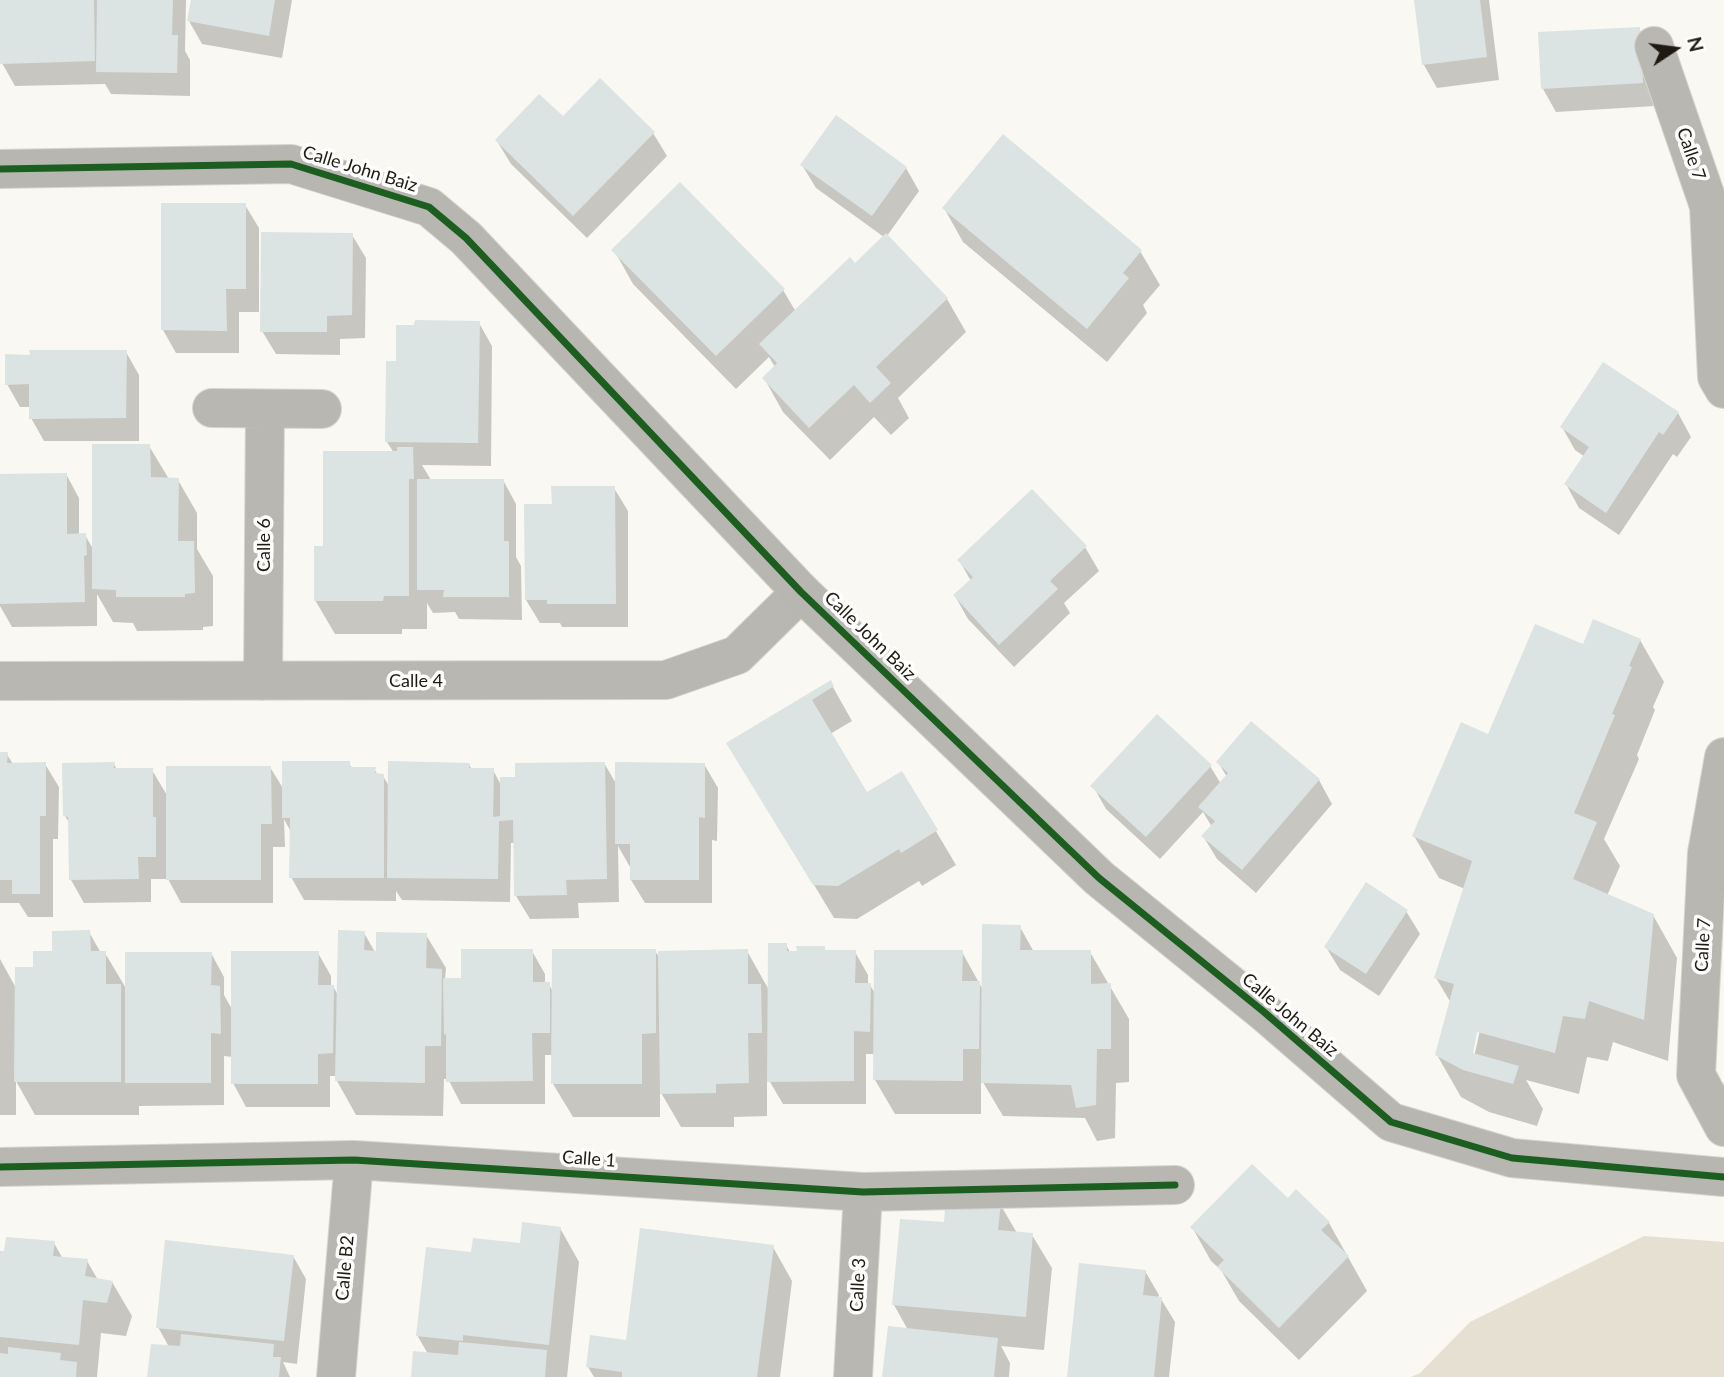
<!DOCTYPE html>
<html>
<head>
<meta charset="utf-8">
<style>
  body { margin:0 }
  #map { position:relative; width:1724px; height:1377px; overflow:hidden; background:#faf8f2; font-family:Lato,sans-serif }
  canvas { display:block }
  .north { position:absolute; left:1640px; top:14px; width:70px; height:70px; -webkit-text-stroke:5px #fff; paint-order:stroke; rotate:77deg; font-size:19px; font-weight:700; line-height:28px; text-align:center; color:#1f1a11 }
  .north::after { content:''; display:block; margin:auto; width:24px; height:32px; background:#1f1a11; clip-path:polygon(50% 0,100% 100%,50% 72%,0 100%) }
</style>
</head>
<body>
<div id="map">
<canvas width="1724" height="1377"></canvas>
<div class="north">N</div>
</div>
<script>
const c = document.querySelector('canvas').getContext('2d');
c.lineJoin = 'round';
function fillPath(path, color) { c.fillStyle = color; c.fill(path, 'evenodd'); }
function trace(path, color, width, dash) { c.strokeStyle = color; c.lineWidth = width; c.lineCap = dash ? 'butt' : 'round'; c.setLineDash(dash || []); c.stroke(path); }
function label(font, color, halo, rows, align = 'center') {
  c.font = font + ' Lato,sans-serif'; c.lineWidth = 7; c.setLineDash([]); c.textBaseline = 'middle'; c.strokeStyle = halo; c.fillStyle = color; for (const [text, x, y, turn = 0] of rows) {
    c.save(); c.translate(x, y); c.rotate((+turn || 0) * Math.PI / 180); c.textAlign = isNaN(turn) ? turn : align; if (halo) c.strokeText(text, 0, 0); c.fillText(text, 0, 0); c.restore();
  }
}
fillPath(new Path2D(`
  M1644 1236 1724 1242V1377H1411L1420 1373 1470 1322Z`), '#e6e0d2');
fillPath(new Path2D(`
  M1 0H186L185 51 190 60V96L111 94 105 84 15 86 2 63Z
  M193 0H292L282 58 202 44 189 21Z
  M1416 0H1489L1499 80 1437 88 1424 65Z
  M1639 29 1652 52 1655 106 1556 112 1543 89Z
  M563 119 653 133 667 156 587 238 511 164 497 141Z
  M802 165 906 168 919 191 887 236 947 299 966 332 898 398 909 418 891 435 874 417 830 460 783 412 764 378 775 367 769 357 736 389 633 284 614 250 783 290 796 312 855 266 884 237 816 188Z
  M245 205 259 228V312H239V353H176L163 330Z
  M944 208 1140 251 1160 285 1143 305 1147 313 1107 362 963 242Z
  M352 235 366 258 365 338 340 339V355L276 354 262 331Z
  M479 323 492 346 491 466 422 465 431 480H503L516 504V557L521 566 522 620 459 619 455 612 433 613 427 603V629H402V634H335L315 600 324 548 394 453 387 442 398 363Z
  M126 352 139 375V441H44L31 418V407H20L7 384Z
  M1678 413 1691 437 1677 457 1673 454 1619 535 1579 508 1566 484 1585 457 1575 450 1562 427Z
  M149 446 169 479 178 480 197 513V549L213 576V626L203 627V630L137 631 133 623 113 622 97 594V626L12 627 0 606V475L66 474 79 498V535H85L93 549Z
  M614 488 628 511V627H562L560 623H540L526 600 554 505Z
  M1085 547 1099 571 1064 603 1070 613 1014 667 968 619 955 596 971 581 959 560Z
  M1640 640 1664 682 1653 707 1655 710 1637 755 1639 759 1604 839 1620 866 1607 896 1653 915 1677 958 1668 1061 1613 1042 1608 1061 1587 1057 1579 1094 1526 1080 1543 1109 1537 1126 1489 1112 1461 1097 1437 1055 1451 1003 1436 978 1465 889 1439 878 1414 836 1489 736 1584 646ZM1477 1029 1480 1030 1473 1062 1470 1061Z
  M830 682 852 721 830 734 867 795 902 774 956 865 922 886 919 881 857 919 834 918 729 744Z
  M0 753H6L13 764H45L59 787 58 839H53V917H28L19 903H0Z
  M1218 762 1319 780 1332 804 1256 893 1217 859 1203 836 1212 827 1203 812 1160 859 1106 809 1093 786 1210 766 1221 784 1227 777Z
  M349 763 352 769H374L378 775 383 776 389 786 469 764 472 770H493L501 785 604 763 617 785 704 764 718 788 717 841 712 840V903H645L631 880 630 867 618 846 619 902 578 903 579 918 530 919 516 896 515 843H511L510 902 402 900 396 891V901L304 900 291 877V832L284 819 285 847H273V903H181L168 879H151V902L84 903 71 880 70 824 65 816 114 764 117 770H152L168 797 270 767 284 790Z
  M1406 911 1420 934 1379 996 1340 970 1326 947Z
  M1020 927 1034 952H1090L1129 1019V1082L1116 1083 1115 1138 1097 1141 1085 1118 1003 1116 981 1079V1114H895L875 1080V1054H866V1104H783L767 1077V1116L734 1117V1127H681L660 1091V1117H573L553 1084V1055H545V1104H461L448 1079H444L443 1116 356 1115 337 1081V1076H330V1107H246L233 1083V1057L224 1056V1105L139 1106V1115H35L16 1081V1115H0V959L16 988 35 969 54 953 89 932 101 953H105L127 990 211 953 224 977V995L233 1011 318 953 331 976V986H333L339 997 364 933 375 952 426 935 446 968 445 979 463 980 532 951 545 974V984H549L553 992 655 951 660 958 747 951 769 990 786 945 790 952 824 948 827 952H855L868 975V985H870L876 995 962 952 983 990Z
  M1288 1201 1329 1223 1367 1291 1299 1360 1239 1301 1221 1270 1211 1261 1192 1227Z
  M1000 1204 1017 1233 1032 1235 1052 1268 1044 1350 1001 1346 1010 1363 1009 1377H884L908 1330 894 1305 946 1224Z
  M560 1228 579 1262 567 1377H412L428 1354 417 1335 473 1254 521 1245Z
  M54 1243 63 1259 87 1261 98 1280 112 1282 132 1316 126 1336 101 1333 97 1377H0V1252Z
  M773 1247 792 1281 780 1377H594L588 1367Z
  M293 1256 306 1279 297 1364 283 1362 290 1377H149L169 1347 158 1327Z
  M1145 1271 1159 1295 1158 1298 1161 1299 1175 1322 1169 1377H1069Z`), '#0003');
fillPath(new Path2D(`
  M0 0H94L95 61 0 64Z
  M97 0H173L172 35H178L177 73 96 72Z
  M191 0H275L269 36 187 21Z
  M1414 0H1480L1487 57 1422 65Z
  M1640 27 1643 83 1541 89 1538 32Z
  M600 78 655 132 573 216 495 140 539 94 563 116Z
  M836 115 907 167 872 216 800 165Z
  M1003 134 1142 250 1123 273 1129 278 1087 329 942 208Z
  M680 182 785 289 716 356 611 250Z
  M161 203H246V289H226L227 331 161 330Z
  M261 232 353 233 352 315 327 316V332H260Z
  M886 233 948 298 876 367 891 383 870 403 854 385 809 428 762 378 777 363 759 344 850 257 855 263Z
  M415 320 480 321 478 443 385 442 386 361H396V325H414Z
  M29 350H127L126 418 29 419V384L5 385V354L30 355Z
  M1603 362 1679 412 1663 435 1659 432 1606 513 1564 484 1589 447 1560 427Z
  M92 444H150L151 477 179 478 178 541H194L195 593 185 594V597H116V590L92 589Z
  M397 447H413L414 479H409V596H384L383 601H314V546H323V451H397Z
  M67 473V534L86 533 87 555 84 556 85 602 0 604V474Z
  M417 479H504V541H509V597H443L444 590H417Z
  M551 486H615L616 604H547V600H525L524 504H552Z
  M1032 489 1087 546 1050 581 1058 589 999 645 953 595 973 577 957 560Z
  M1593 619 1641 639 1629 666 1632 667 1612 714 1615 715 1574 813 1597 822 1573 879 1654 914 1644 1020 1589 1001 1585 1019 1563 1016 1555 1053 1477 1032 1473 1053 1519 1066 1513 1084 1463 1070 1435 1055 1454 984 1434 978 1472 861 1412 836 1461 722 1488 734 1535 624 1583 644Z
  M831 680 834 686 812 700 867 792 902 771 938 830 901 853 899 849 838 886 813 885 726 743Z
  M1157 714 1212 765 1146 837 1090 786Z
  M1251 721 1320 779 1242 870 1201 836 1215 821 1198 807 1228 773 1216 762Z
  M0 752H8L7 763 46 762V816H40V894H12V880H0Z
  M282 761H350V767H376L375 773 384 774V878H289L290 818H282Z
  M388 761 470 763 469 768H494L493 817 500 816V777H515V763L605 762 607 879 566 880 567 895 514 896 513 820 499 821 498 879 387 878Z
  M115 762 114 768H153V817H156V857H138L139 879 69 880 68 817 63 816 62 763Z
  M615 762 705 763V818L699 817V880H630V844H615Z
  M166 766H271L272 824H261V880H166Z
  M1366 882 1408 910 1366 974 1324 947Z
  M982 924 1021 925 1020 950H1091V984L1111 983V1049H1097L1096 1105 1076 1108 1071 1085 981 1083Z
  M90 930 91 951H106V984H121V1082H14L15 967H33V951H52V931Z
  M338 930 365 931 364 950 376 951V932L427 933 426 968 442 969 441 1046H425V1083L335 1081Z
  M768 943H787V951H797L796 946H825V950H856L855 983H871L870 1032 854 1031V1081L767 1082Z
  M461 949H533V982H550V1033H532L533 1081 446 1082V1034L444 1035 443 978H461Z
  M552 949H656V1033L642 1034V1084H551Z
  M748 949V984H761L762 1033H748L749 1083 716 1084V1093L660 1094 658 951Z
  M874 950H963L962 981H980L979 1049H963V1081L873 1080Z
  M231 951H319L318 985H334L333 1053 318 1054V1084H231Z
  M125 952H212L211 985 220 986 221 1034 211 1033V1083H125Z
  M1252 1164 1288 1198 1296 1189 1330 1222 1321 1230 1349 1256 1279 1328 1217 1267 1224 1260 1190 1227Z
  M946 1197 1001 1202 998 1230 1033 1233 1026 1317 892 1305 900 1219 944 1222Z
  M522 1222 561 1227 549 1345 463 1335V1341L416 1336 426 1247 471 1252 473 1238 520 1243Z
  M640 1228 774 1245 757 1377H622V1372L586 1367 590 1335 626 1340Z
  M6 1237 55 1241 53 1256 88 1259 85 1276 113 1281 107 1303 83 1300 79 1345 0 1337V1251H4Z
  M165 1240 294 1255 284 1341 156 1328Z
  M1079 1263 1146 1270 1143 1295 1162 1297 1154 1377H1067Z
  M888 1326 998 1338 994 1377H882Z
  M181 1334 274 1344 273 1357H281L279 1377H147L151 1344 180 1346Z
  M459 1342 547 1350 545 1377H411L413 1351 458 1355Z
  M8 1347 61 1353 60 1360 77 1362 76 1377H0V1353L8 1354Z`), '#dbe3e3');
const street = new Path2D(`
  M1654 46 1709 206 1717 377 1724 389
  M212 408 322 409
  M0 681 666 680 737 655 801 592
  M263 681 265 409
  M1724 757 1707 853 1696 1075 1724 1127
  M0 1167 354 1160 863 1192 1175 1185
  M336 1377 354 1160
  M853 1377 863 1192`);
const secondary = new Path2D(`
  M0 169 291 164 429 207 466 238 801 592 1099 878 1264 1012 1391 1122 1512 1158 1724 1177`);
trace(street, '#d6d4cf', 40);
trace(secondary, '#d6d4cf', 40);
trace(street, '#b9b7b2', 38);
trace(secondary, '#b8b6b1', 38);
trace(new Path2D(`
  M0 169 291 164 429 207 466 238 801 592 1099 878 1264 1012 1391 1122 1512 1158 1724 1177
  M0 1167 354 1160 863 1192 1175 1185`), '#1b5e20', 7);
label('18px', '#1f1a11', '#fff', [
  ["Calle 7",1691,154,71],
  ["Calle John Baiz",360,169,17],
  ["Calle 6",264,545,-90],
  ["Calle John Baiz",870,636,44],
  ["Calle 4",416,681],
  ["Calle 7",1703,945,-87],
  ["Calle John Baiz",1290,1015,40],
  ["Calle 1",589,1159,4],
  ["Calle B2",345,1268,-85],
  ["Calle 3",858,1285,-87]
]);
</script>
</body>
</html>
